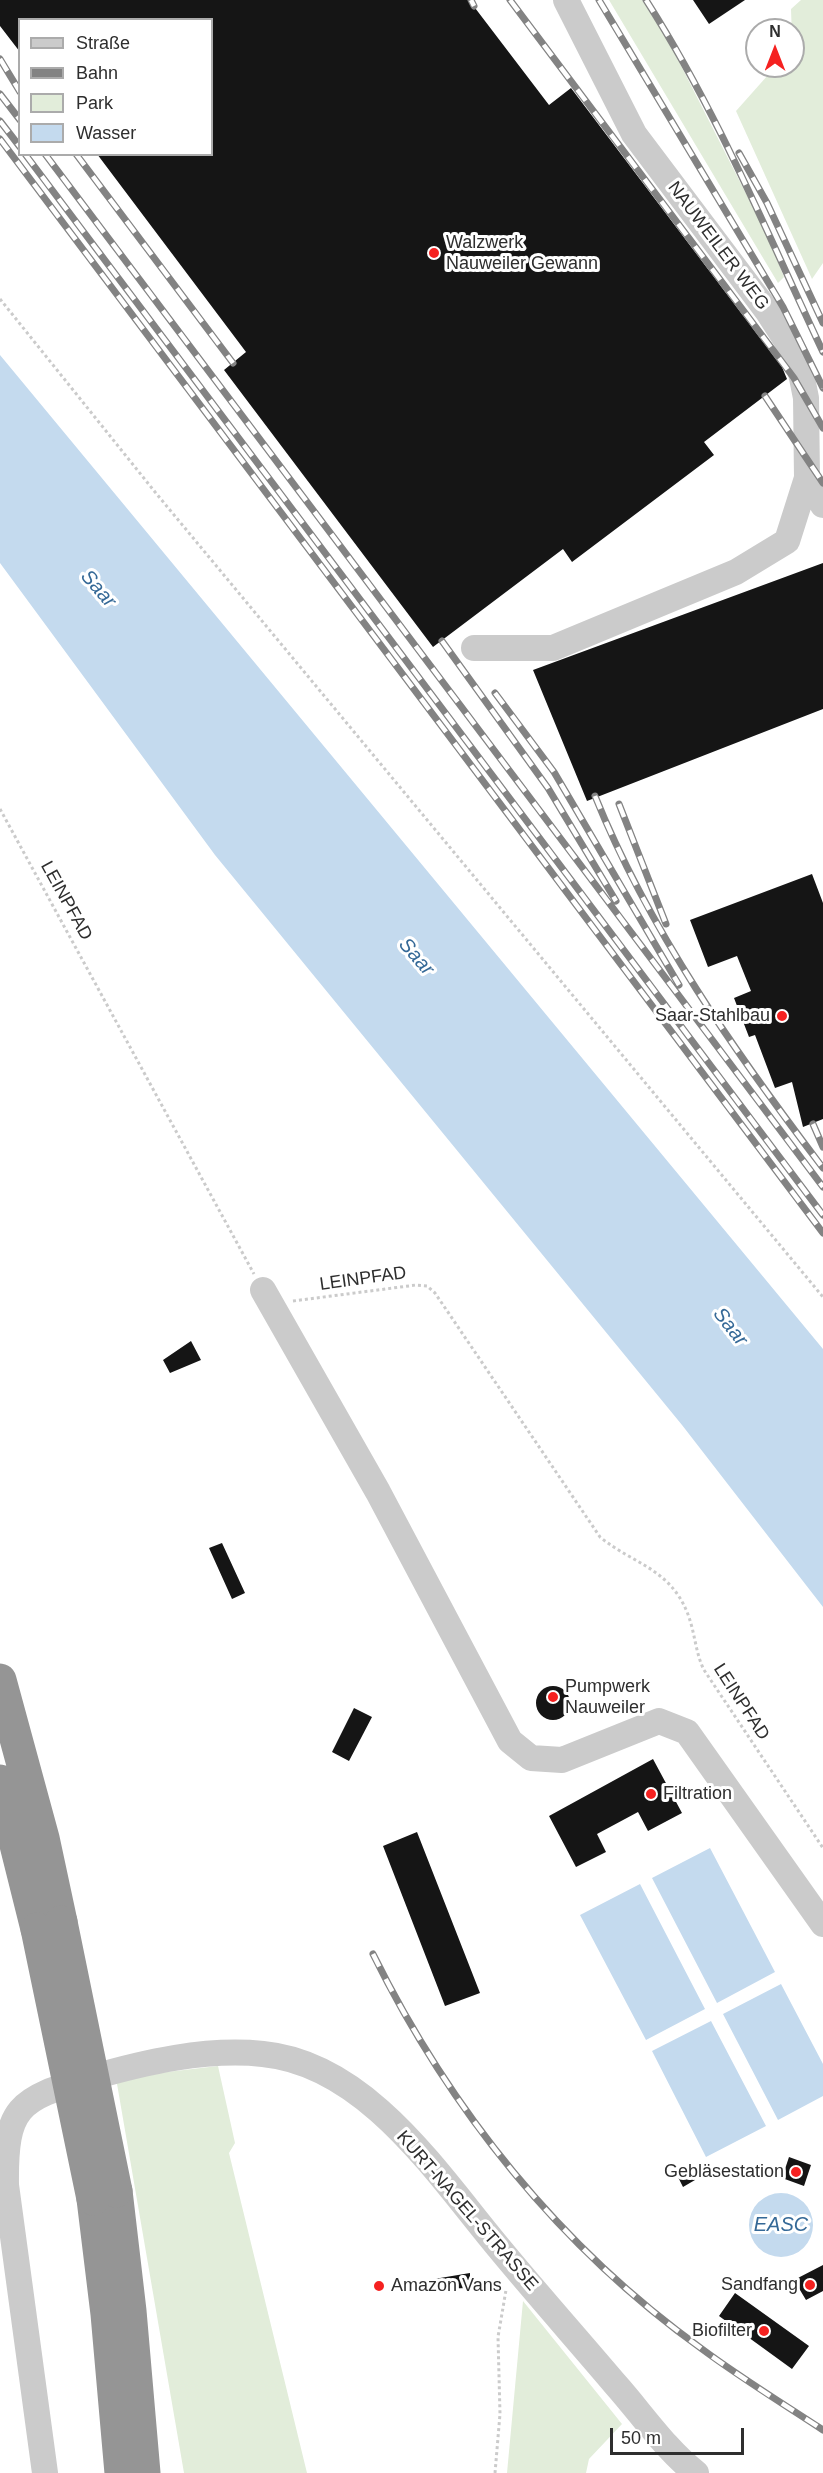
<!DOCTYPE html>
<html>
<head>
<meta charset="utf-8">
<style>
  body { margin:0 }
  #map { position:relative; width:823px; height:2473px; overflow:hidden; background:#fff; font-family:Helvetica,sans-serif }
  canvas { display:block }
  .legend { position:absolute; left:18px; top:18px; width:195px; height:138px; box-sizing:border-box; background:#fff; border:2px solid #ababab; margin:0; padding:8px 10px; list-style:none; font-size:18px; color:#2e2e2e }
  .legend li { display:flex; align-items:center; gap:12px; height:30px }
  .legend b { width:30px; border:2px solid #ababab }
  .north { position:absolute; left:745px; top:18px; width:60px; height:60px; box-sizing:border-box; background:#fff; border:2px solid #ababab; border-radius:50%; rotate:0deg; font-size:16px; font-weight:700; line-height:24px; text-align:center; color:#2e2e2e }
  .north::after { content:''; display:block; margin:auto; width:21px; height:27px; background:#f52120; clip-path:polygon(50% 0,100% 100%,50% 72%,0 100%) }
  .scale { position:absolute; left:610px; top:2428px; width:134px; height:27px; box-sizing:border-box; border:3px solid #2e2e2e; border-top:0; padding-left:8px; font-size:18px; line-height:21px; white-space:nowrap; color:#2e2e2e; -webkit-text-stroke:4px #fff; paint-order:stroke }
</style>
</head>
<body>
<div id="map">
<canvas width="823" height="2473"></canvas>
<ul class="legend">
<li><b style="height:8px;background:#cbcbcb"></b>Straße</li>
<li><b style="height:8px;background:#838383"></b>Bahn</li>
<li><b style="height:16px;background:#e2edda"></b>Park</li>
<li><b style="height:16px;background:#c4daee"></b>Wasser</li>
</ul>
<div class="north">N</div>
<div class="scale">50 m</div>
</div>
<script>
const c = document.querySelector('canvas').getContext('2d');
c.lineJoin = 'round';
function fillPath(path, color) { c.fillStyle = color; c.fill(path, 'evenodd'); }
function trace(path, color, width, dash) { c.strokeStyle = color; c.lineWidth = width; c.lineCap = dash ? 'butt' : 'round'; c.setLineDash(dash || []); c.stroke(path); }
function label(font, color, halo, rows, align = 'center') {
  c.font = font + ' Helvetica,sans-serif'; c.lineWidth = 6; c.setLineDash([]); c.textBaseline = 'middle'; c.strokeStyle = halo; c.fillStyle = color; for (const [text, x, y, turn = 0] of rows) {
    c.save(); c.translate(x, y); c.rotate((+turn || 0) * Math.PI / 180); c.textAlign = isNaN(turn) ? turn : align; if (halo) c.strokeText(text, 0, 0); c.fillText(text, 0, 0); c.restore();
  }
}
fillPath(new Path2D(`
  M609 0H642L670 44 768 237 784 277 778 283Z
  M801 0H823V263L812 279 736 111 776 66H793L791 9Z
  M218 2066 235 2143 229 2153 307 2473H184L116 2078Z
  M523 2301 622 2424 589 2459 586 2473H507Z`), '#e2edda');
fillPath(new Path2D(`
  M0 355 823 1349V1607L682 1425 215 855 0 563Z
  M710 1848 775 1972 717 2003 652 1878Z
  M640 1884 705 2009 646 2040 580 1915Z
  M781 1984 823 2064V2096L778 2120 723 2014Z
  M711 2021 766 2126 706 2157 652 2051Z
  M749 2225a32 32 0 1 1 64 0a32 32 0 1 1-64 0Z`), '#c4daee');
fillPath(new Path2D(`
  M0 0H469L549 105 571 88 782 367 787 379 704 442 714 455 572 562 563 549 433 647 224 370 246 352 97 154H212V20H20V52L0 26Z
  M693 0H745L709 24Z
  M823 563V709L587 801 533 670Z
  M812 874 823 903V1119L803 1127 792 1082 775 1088 755 1035 749 1037 734 998 751 991 737 956 708 967 690 920Z
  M191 1341 201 1360 170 1373 163 1360Z
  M222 1543 245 1593 232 1599 209 1548Z
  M536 1703a17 17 0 1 1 34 0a17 17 0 1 1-34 0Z
  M354 1708 372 1717 349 1761 332 1752Z
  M653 1759 682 1813 648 1831 638 1812 597 1834 606 1852 576 1867 549 1816Z
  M417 1832 480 1993 445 2006 383 1846Z
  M789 2157 811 2165 804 2186 782 2178Z
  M689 2168 695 2180 683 2187 677 2175Z
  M823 2265V2291L806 2300 794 2280Z
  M470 2273V2288L429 2289 428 2280Z
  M735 2293 809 2346 792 2369 719 2316Z`), '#151515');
trace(new Path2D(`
  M0 299 155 492 823 1297
  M0 809 254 1274
  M293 1301 416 1285 427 1286 435 1293 600 1537C633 1564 669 1568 687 1612 695 1631 695 1652 704 1670L823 1848
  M495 2473 500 2414 498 2337 506 2290`), '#cbcbcb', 3, [3, 3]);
trace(new Path2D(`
  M566 0 634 134 768 312 786 340 801 373 806 398 807 478 823 505
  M474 648H553L736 572 787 541 807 478
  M263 1290 378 1492 510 1741 531 1758 562 1760 659 1721 687 1732 823 1924
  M45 2473 6 2185C5 2107 18 2099 90 2078 145 2062 206 2048 263 2054 367 2064 438 2175 499 2248 537 2294 577 2339 616 2385 641 2413 666 2450 696 2473`), '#cbcbcb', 26);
trace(new Path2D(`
  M0 1680 43 1838 61 1922
  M0 1781 37 1929
  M116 2191 130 2311 144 2473
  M93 2199 107 2314 121 2473`), '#959595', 33);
const rail = new Path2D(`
  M471 0 474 6
  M510 0 794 378 823 428
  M599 0 783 307 823 388
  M646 0C717 111 767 233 823 352
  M0 59 20 92
  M0 94 20 120
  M0 121 20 147
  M0 139 823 1233
  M739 153 767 203 823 323
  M25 154 823 1215
  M45 154 823 1187
  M76 154 233 363
  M765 396 823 483
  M442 641 548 788 616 901
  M495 693 554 772 679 985
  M595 796C650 932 735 1052 823 1168
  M619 804 666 924
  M813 1124 823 1147
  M373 1954C450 2110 560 2247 702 2349 741 2378 782 2403 823 2430`);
trace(rail, '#838383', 7);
trace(rail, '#fff', 4.5, [14]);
trace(new Path2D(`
  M61 1922 116 2191
  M37 1929 93 2199`), '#959595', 33);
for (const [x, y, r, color] of [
  [434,253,6,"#f52120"],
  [782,1016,6,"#f52120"],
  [553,1697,6,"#f52120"],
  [651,1794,6,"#f52120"],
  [796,2172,6,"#f52120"],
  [810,2285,6,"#f52120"],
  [379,2286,6,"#f52120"],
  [764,2331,6,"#f52120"]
]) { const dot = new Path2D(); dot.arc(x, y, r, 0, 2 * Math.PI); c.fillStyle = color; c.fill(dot); trace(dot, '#fff', 2); }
label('18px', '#2e2e2e', '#fff', [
  ["Walzwerk",446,243],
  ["Nauweiler Gewann",446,264],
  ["Saar-Stahlbau",770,1016,"right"],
  ["Pumpwerk",565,1687],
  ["Nauweiler",565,1708],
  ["Filtration",663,1794],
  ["Gebläsestation",784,2172,"right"],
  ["Sandfang",798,2285,"right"],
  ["Amazon Vans",391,2286],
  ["Biofilter",752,2331,"right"]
], 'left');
label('18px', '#2e2e2e', '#fff', [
  ["NAUWEILER WEG",718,246,53],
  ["LEINPFAD",66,901,61],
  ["LEINPFAD",363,1279,-8],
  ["LEINPFAD",741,1702,57],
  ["KURT-NAGEL-STRASSE",467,2211,49]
]);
label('italic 20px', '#356997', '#fff', [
  ["Saar",98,589,49],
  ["Saar",416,957,49],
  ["Saar",730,1327,52],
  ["EASC",781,2225]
]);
</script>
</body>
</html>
